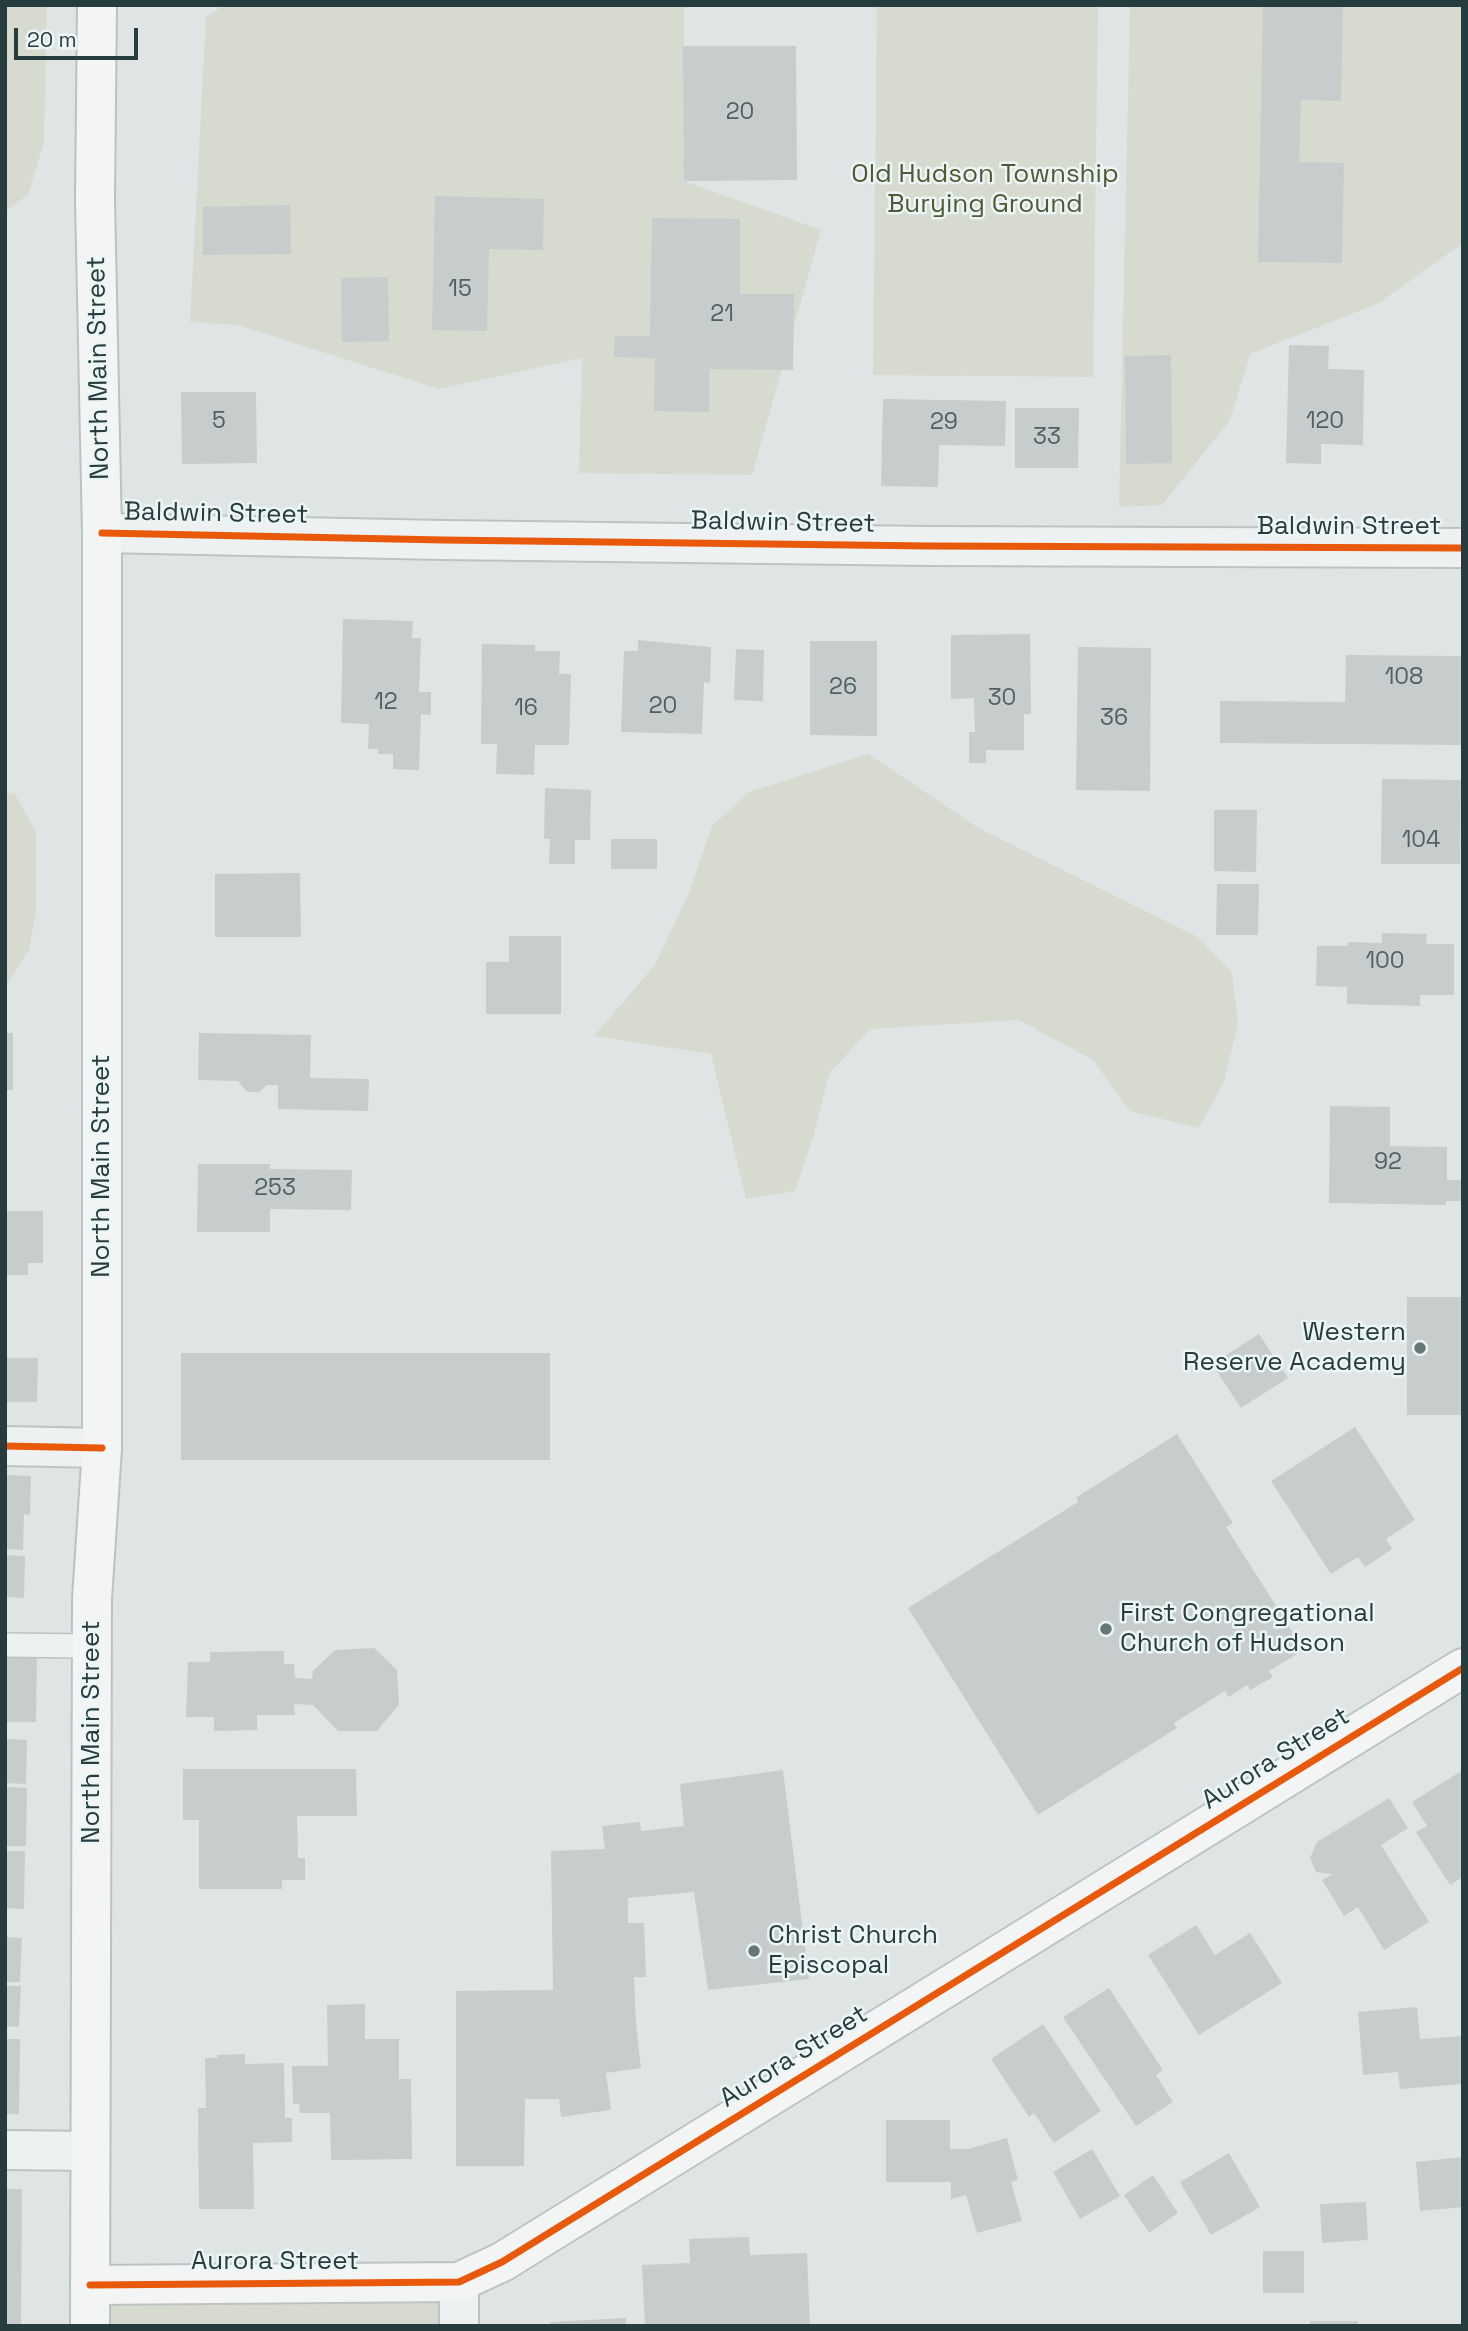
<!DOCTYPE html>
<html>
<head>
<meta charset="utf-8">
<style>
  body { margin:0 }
  #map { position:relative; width:1468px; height:2331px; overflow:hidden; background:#dfe5e5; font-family:"Space Grotesk",sans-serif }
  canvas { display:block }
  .frame { position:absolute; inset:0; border:7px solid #263c3e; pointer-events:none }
  .scale { position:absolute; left:14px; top:28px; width:124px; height:32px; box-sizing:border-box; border:4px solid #263c3e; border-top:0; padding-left:9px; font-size:21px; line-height:24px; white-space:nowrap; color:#263c3e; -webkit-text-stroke:5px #ecf5f5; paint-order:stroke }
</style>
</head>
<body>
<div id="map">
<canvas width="1468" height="2331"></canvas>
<div class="frame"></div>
<div class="scale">20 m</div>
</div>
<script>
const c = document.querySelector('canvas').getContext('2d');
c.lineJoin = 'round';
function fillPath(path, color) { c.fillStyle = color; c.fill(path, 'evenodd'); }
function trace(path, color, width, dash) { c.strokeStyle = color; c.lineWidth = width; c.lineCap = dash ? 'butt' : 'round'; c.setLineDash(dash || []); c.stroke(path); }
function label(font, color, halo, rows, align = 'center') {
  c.font = font + ' "Space Grotesk",sans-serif'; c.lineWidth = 5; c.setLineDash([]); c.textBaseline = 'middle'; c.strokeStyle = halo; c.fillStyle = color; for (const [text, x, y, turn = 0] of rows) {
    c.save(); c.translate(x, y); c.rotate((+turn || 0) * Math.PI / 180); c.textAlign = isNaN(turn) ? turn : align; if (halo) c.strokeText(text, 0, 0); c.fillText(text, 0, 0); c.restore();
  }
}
fillPath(new Path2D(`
  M5 5H47L44 142 28 195 5 211Z
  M224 5H684V181L821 230 752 475 579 473 582 358 439 389 238 325 190 322 206 17Z
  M877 5H1098L1093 377 873 375Z
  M1130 5H1463V243L1379 303 1250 354 1230 420 1162 505 1119 507Z
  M868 754 980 829 1198 937 1232 973 1238 1024 1224 1081 1199 1128 1130 1111 1093 1060 1019 1020 870 1029 829 1074 814 1134 795 1191 746 1199 711 1054 594 1036 655 965 689 893 712 826 749 792Z
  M14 793 36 832V912L29 950 5 987V794Z
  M441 2283 459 2326H90V2285Z`), '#d6dacf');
fillPath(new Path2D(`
  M1263 5H1343L1341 101 1301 100 1299 162 1344 163 1342 263 1258 262Z
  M683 46H796L797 180 684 181Z
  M435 196 544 199 543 250 489 249 487 331 432 330Z
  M290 205 291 254 203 255V207Z
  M652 218 740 219V294H794L793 370 709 369V412L654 411 655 358 614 357 615 336H650Z
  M388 277 389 341 342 342 341 278Z
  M1289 345 1329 346 1328 369 1364 370 1363 445 1321 444V464L1286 463Z
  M1171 355 1172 463 1126 464 1125 356Z
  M181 392H256L257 463 182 464Z
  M883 399 1006 401 1005 446 939 445 938 487 881 486Z
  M1015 408H1079L1078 468H1015Z
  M343 619 413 621 412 638H421L419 692H431V715L421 714 419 770 393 769V754H378V749H368L369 724 341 723Z
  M1030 634 1031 714H1024V750H986V763H969V732H975L974 698 951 699V635Z
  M638 640 711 647 710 683 704 682 702 734 621 732 624 651H638Z
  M810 641H877V736L810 735Z
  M482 644 535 645V651H560L559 674H571L569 745H535L534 775 496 774 497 744H481Z
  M1078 647 1151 648 1150 791 1076 790Z
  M736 649 764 650 763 701 734 700Z
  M1346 655 1463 656 1462 745 1220 743V701L1345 702Z
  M1382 779 1461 780 1460 864H1381Z
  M545 788 591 790 590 840H575V864H549L550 839H544Z
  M1214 810H1257L1256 872 1214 871Z
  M611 839H657V869H611Z
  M300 873 301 937H215V874Z
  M1217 884H1259L1258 935H1216Z
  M1382 933 1427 934 1426 944H1454V995H1420V1006L1347 1004V987L1316 986 1317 946H1347L1348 942 1382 943Z
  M509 936H561V1014H486V962H509Z
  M5 1033H13V1090H5Z
  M199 1033 311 1035 310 1078 369 1079 368 1111 278 1109V1085H267L259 1092H247L238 1081 198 1080Z
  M1330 1106 1390 1107V1146L1447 1147V1180H1463V1201H1446V1205L1329 1203Z
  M198 1164H270V1169L352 1170 351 1210 270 1209V1232H197Z
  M5 1211H43V1263H28V1275H5Z
  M1407 1297H1463V1415H1407Z
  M1259 1334 1288 1378 1241 1408 1212 1364Z
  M181 1353H550V1460H181Z
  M5 1358H38L37 1402H5Z
  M1355 1427 1415 1520 1386 1539 1392 1549 1365 1567 1358 1557 1331 1574 1271 1481Z
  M1177 1434 1233 1523 1226 1527 1304 1650 1269 1671 1273 1677 1250 1690 1247 1685 1229 1697 1225 1691 1174 1723 1177 1728 1038 1815 908 1608 1078 1502 1077 1497Z
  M5 1475 31 1476 30 1515 24 1514 23 1550 5 1549Z
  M5 1555 25 1556 24 1598 5 1597Z
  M374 1648 397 1670 399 1705 377 1731H338L313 1705 294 1704 295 1715H257V1730L214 1731V1717H186L188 1662H210V1652L284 1651V1664H294L295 1678 312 1679 313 1671 335 1650Z
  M5 1654 37 1655 36 1722H5Z
  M5 1739 27 1740 26 1784 5 1783Z
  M183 1769H356L357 1816H297L298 1858H305V1880H282V1889H199V1820H183Z
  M783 1770 809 1979 708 1990 694 1892 628 1898V1923H644L646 1977H634L636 2023 641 2068 606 2073 611 2110 561 2117 559 2099H525L524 2166H456V1991L553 1990 551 1851 605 1849 602 1826 640 1822 641 1831 684 1826 680 1784Z
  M1463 1770V1877L1450 1885 1416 1832 1427 1826 1412 1802Z
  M5 1787 27 1788 26 1846H5Z
  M1389 1798 1408 1828 1381 1845 1429 1922 1384 1950 1358 1907 1344 1916 1322 1880 1333 1874 1316 1872 1310 1858 1317 1842Z
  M5 1851H25L24 1909 5 1908Z
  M1196 1925 1215 1955 1250 1933 1282 1983 1199 2035 1148 1955Z
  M5 1937 22 1938 20 1982H5Z
  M5 1986H21L19 2027 5 2026Z
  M1109 1988 1163 2070 1156 2075 1173 2102 1136 2126 1063 2017Z
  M365 2004V2039H399V2079H411L412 2159 331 2160 330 2113H300L299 2104H293L292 2066H328L327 2005Z
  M1417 2007 1420 2039 1463 2036V2084L1400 2089 1398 2072 1363 2075 1358 2012Z
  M1043 2024 1101 2111 1054 2143 1034 2113 1029 2117 991 2059Z
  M5 2039H20L19 2114H5Z
  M245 2054V2064L284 2063 285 2118H292V2142L253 2143 254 2209H199L198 2108H206L205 2058H217V2055Z
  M886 2120H950V2149H968L1007 2138 1018 2180 1011 2182 1022 2221 977 2233 966 2195 951 2199V2182H886Z
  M1092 2149 1120 2196 1080 2219 1053 2172Z
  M1229 2153 1260 2207 1211 2235 1180 2182Z
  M1463 2157V2207L1420 2211 1416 2162Z
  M1153 2175 1178 2213 1149 2233 1124 2195Z
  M5 2189H22L21 2326H5Z
  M1366 2202 1368 2240 1322 2243 1320 2204Z
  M749 2237 750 2255 807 2253 810 2326H645L642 2265 690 2263 689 2239Z
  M1263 2251H1304V2293H1263Z
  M626 2318V2326H550V2322Z
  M1310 2321H1358V2326H1310Z`), '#c7cdcd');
const lane = new Path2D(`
  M5 1645 92 1646`);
const street = new Path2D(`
  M102 533 443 540 930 546 1463 548
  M5 1446 102 1448
  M5 2150 90 2151
  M459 2282V2326`);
const secondary = new Path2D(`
  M90 2285 459 2282 502 2262 1463 1668`);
const primary = new Path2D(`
  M90 2326 92 1599 102 1448V533L95 200 97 5`);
trace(lane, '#bdc3c3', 26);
trace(street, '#bdc3c3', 42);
trace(secondary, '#bdc3c3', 42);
trace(primary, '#bbc2c3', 42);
trace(lane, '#eef1f1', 23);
trace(street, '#eef1f1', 38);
trace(secondary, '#f3f5f5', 38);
trace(primary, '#f3f5f5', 38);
trace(new Path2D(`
  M102 533 443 540 930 546 1463 548
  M5 1446 102 1448
  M90 2285 459 2282 502 2262 1463 1668`), '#e8590c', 7);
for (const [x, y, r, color] of [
  [1420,1348,7,"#677778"],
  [1106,1629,7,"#677778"],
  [754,1951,7,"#677778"]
]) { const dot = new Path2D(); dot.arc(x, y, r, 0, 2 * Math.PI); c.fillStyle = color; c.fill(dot); trace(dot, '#ecf5f5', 2.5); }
label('23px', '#4f6162', null, [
  ["20",740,113],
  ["15",460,290],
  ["21",722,315],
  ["5",219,422],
  ["120",1325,422],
  ["29",944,423],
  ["33",1047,438],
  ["108",1404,678],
  ["26",843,688],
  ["30",1002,699],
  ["12",386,703],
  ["20",663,707],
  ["16",526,709],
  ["36",1114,719],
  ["104",1421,841],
  ["100",1385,962],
  ["92",1388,1163],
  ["253",275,1189]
]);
label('26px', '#505a33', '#ecf5f5', [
  ["Old Hudson Township",985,175],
  ["Burying Ground",985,205]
]);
label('26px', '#263c3e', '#ecf5f5', [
  ["North Main Street",99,368,-91],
  ["Baldwin Street",216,514,1],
  ["Baldwin Street",783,523,1],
  ["Baldwin Street",1349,527],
  ["North Main Street",102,1166,-90],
  ["North Main Street",92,1732,-90],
  ["Aurora Street",1276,1759,-32],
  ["Aurora Street",794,2057,-32],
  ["Aurora Street",275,2262]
]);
label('26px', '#263c3e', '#ecf5f5', [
  ["Western",1406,1333,"right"],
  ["Reserve Academy",1406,1363,"right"],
  ["First Congregational",1120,1614],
  ["Church of Hudson",1120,1644],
  ["Christ Church",768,1936],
  ["Episcopal",768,1966]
], 'left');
</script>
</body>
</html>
